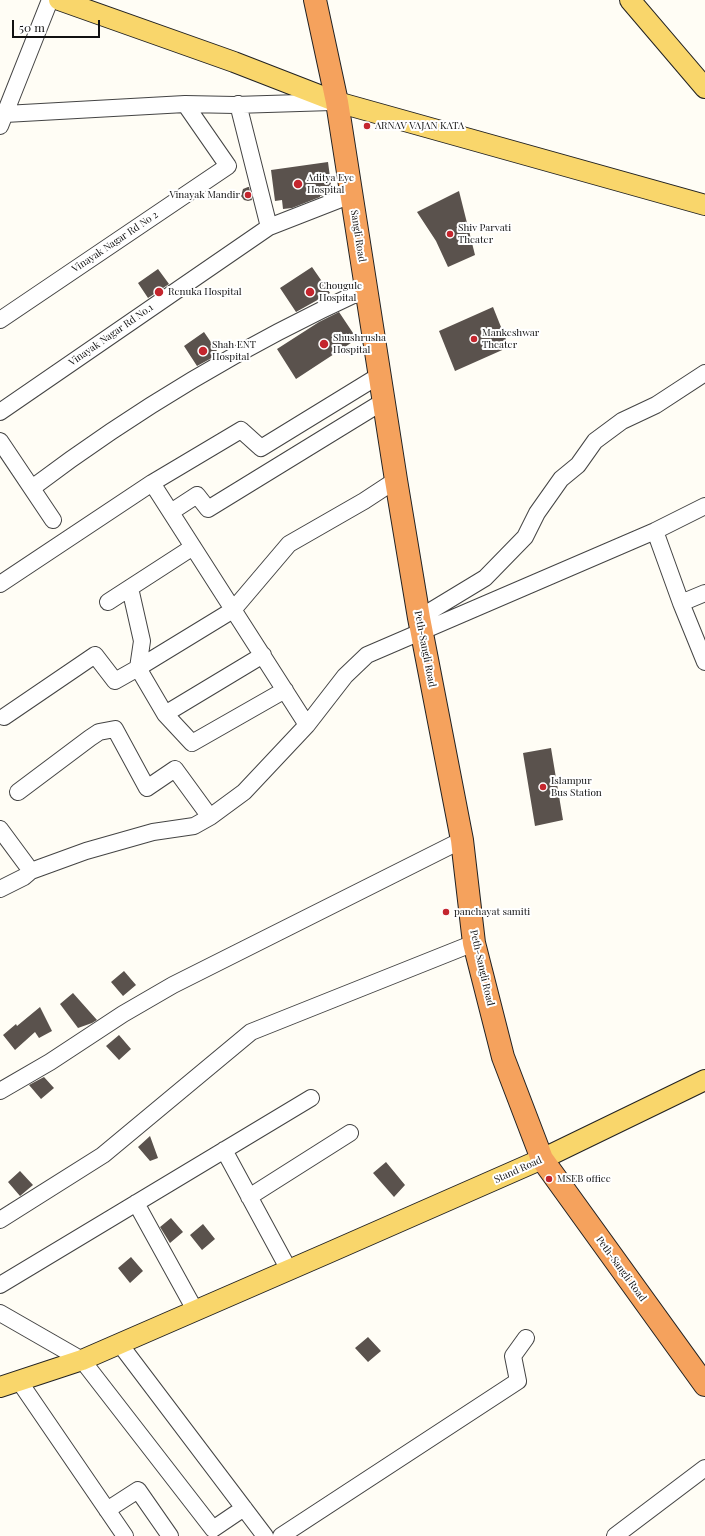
<!DOCTYPE html>
<html>
<head>
<meta charset="utf-8">
<style>
  body { margin:0 }
  #map { position:relative; width:705px; height:1536px; overflow:hidden; background:#fffdf5; font-family:"Playfair Display",serif }
  canvas { display:block }
  .scale { position:absolute; left:12px; top:20px; width:88px; height:18px; box-sizing:border-box; border:2px solid #111; border-top:0; padding-left:5px; font-size:12px; line-height:14px; white-space:nowrap; color:#111; -webkit-text-stroke:3px #fff; paint-order:stroke }
</style>
</head>
<body>
<div id="map">
<canvas width="705" height="1536"></canvas>
<div class="scale">50 m</div>
</div>
<script>
const c = document.querySelector('canvas').getContext('2d');
c.lineJoin = 'round';
function fillPath(path, color) { c.fillStyle = color; c.fill(path, 'evenodd'); }
function trace(path, color, width, dash) { c.strokeStyle = color; c.lineWidth = width; c.lineCap = dash ? 'butt' : 'round'; c.setLineDash(dash || []); c.stroke(path); }
function label(font, color, halo, rows, align = 'center') {
  c.font = font + ' "Playfair Display",serif'; c.lineWidth = 4; c.setLineDash([]); c.textBaseline = 'middle'; c.strokeStyle = halo; c.fillStyle = color; for (const [text, x, y, turn = 0] of rows) {
    c.save(); c.translate(x, y); c.rotate((+turn || 0) * Math.PI / 180); c.textAlign = isNaN(turn) ? turn : align; if (halo) c.strokeText(text, 0, 0); c.fillText(text, 0, 0); c.restore();
  }
}
fillPath(new Path2D(`
  M328 162 332 192 320 196V197L292 208 283 209 282 200 275 201 271 170Z
  M248 187H249L252 200 248 201 244 200 241 196 243 189Z
  M459 191 475 255 448 267 436 241 417 212Z
  M312 267 330 293 296 312 280 288Z
  M158 269 169 284 148 298 138 283Z
  M493 307 509 347 455 371 439 331Z
  M339 312 357 339 296 379 277 349 319 322Z
  M204 332 219 354 197 366 184 346Z
  M551 748 563 820 535 826 523 753Z
  M124 971 136 985 123 996 111 982Z
  M73 993 97 1020 92 1023 78 1028 60 1004Z
  M40 1007 52 1031 39 1038 35 1032 15 1050 3 1035 16 1024 17 1026Z
  M119 1035 131 1049 119 1060 106 1046Z
  M44 1077 54 1088 41 1099 29 1085Z
  M150 1136 158 1158 150 1161 138 1147Z
  M386 1162 405 1185 394 1197 373 1173Z
  M20 1171 33 1185 20 1196 8 1182Z
  M171 1218 183 1232 170 1243 160 1227Z
  M203 1224 215 1239 202 1250 190 1235Z
  M131 1257 143 1271 130 1283 118 1268Z
  M368 1337 381 1351 368 1362 355 1348Z`), '#5a524d');
const minor = new Path2D(`
  M238 104 269 227
  M0 113 5 114 185 104 235 105 332 102
  M0 126 50 0
  M0 320 228 166 185 104
  M0 412 269 227 351 195
  M0 441 53 520
  M152 483 307 725
  M32 488C135 410 248 343 366 289
  M171 512 197 495 208 509 384 401
  M655 531 681 603 705 662
  M0 584 152 483 241 430 261 448 380 375
  M130 588 142 641 138 668 165 714 192 743 285 690
  M108 602 193 547
  M681 603 705 593
  M419 618 485 578 525 537 537 513 561 479 578 465 595 441 622 421 656 405 705 373
  M165 714 263 655
  M4 717 95 655 115 681 138 668 233 610 289 544 364 501 396 480
  M18 792 90 738 99 732 115 729 147 788 175 769 210 817
  M0 829 31 871
  M0 889 24 877 31 871 86 851 153 832 194 826 210 817 244 792 307 725 345 676 367 655 655 531 705 506
  M0 1091 50 1062 123 1014 173 985 462 840
  M224 1150 289 1270
  M249 1197 350 1133
  M136 1203 195 1310
  M0 1220 103 1155 251 1032 474 943
  M0 1285 311 1098
  M0 1313 82 1360 213 1529 244 1508
  M119 1343 265 1536
  M19 1381 125 1536
  M107 1510 138 1490 170 1536
  M281 1536 518 1381 513 1356 526 1338
  M615 1536 705 1468`);
const major = new Path2D(`
  M59 0 234 62 337 102 705 205
  M630 0 705 88
  M0 1387 82 1360 328 1253 542 1159 705 1080`);
const highway = new Path2D(`
  M315 0 337 102 396 480 419 618 462 840 474 943 503 1057 542 1159 705 1385`);
trace(minor, '#444', 18);
trace(major, '#222', 22);
trace(highway, '#222', 24);
trace(minor, '#fff', 16);
trace(major, '#f9d66b', 20);
trace(highway, '#f5a25d', 22);
for (const [x, y, r, color] of [
  [367,126,4,"#c4262e"],
  [298,184,5,"#c4262e"],
  [248,195,4,"#c4262e"],
  [450,234,4,"#c4262e"],
  [159,292,5,"#c4262e"],
  [310,292,5,"#c4262e"],
  [474,339,4,"#c4262e"],
  [324,344,5,"#c4262e"],
  [203,351,5,"#c4262e"],
  [543,787,4,"#c4262e"],
  [446,912,4,"#c4262e"],
  [549,1179,4,"#c4262e"]
]) { const dot = new Path2D(); dot.arc(x, y, r, 0, 2 * Math.PI); c.fillStyle = color; c.fill(dot); trace(dot, '#fff', 1.5); }
label('10px', '#111', '#fff', [
  ["ARNAV VAJAN KATA",375,126],
  ["Aditya Eye",307,178],
  ["Hospital",307,190],
  ["Vinayak Mandir",240,195,"right"],
  ["Shiv Parvati",458,228],
  ["Theater",458,240],
  ["Chougule",319,286],
  ["Hospital",319,298],
  ["Renuka Hospital",168,292],
  ["Mankeshwar",482,333],
  ["Theater",482,345],
  ["Shushrusha",333,338],
  ["Hospital",333,350],
  ["Shah ENT",212,345],
  ["Hospital",212,357],
  ["Islampur",551,781],
  ["Bus Station",551,793],
  ["panchayat samiti",454,912],
  ["MSEB office",557,1179]
], 'left');
label('10px', '#111', '#fff', [
  ["Sangli Road",358,236,81],
  ["Vinayak Nagar Rd No 2",115,242,-34],
  ["Vinayak Nagar Rd No.1",111,335,-35],
  ["Peth-Sangli Road",425,649,79],
  ["Peth-Sangli Road",482,968,77],
  ["Stand Road",518,1170,-24],
  ["Peth-Sangli Road",621,1269,54]
]);
</script>
</body>
</html>
